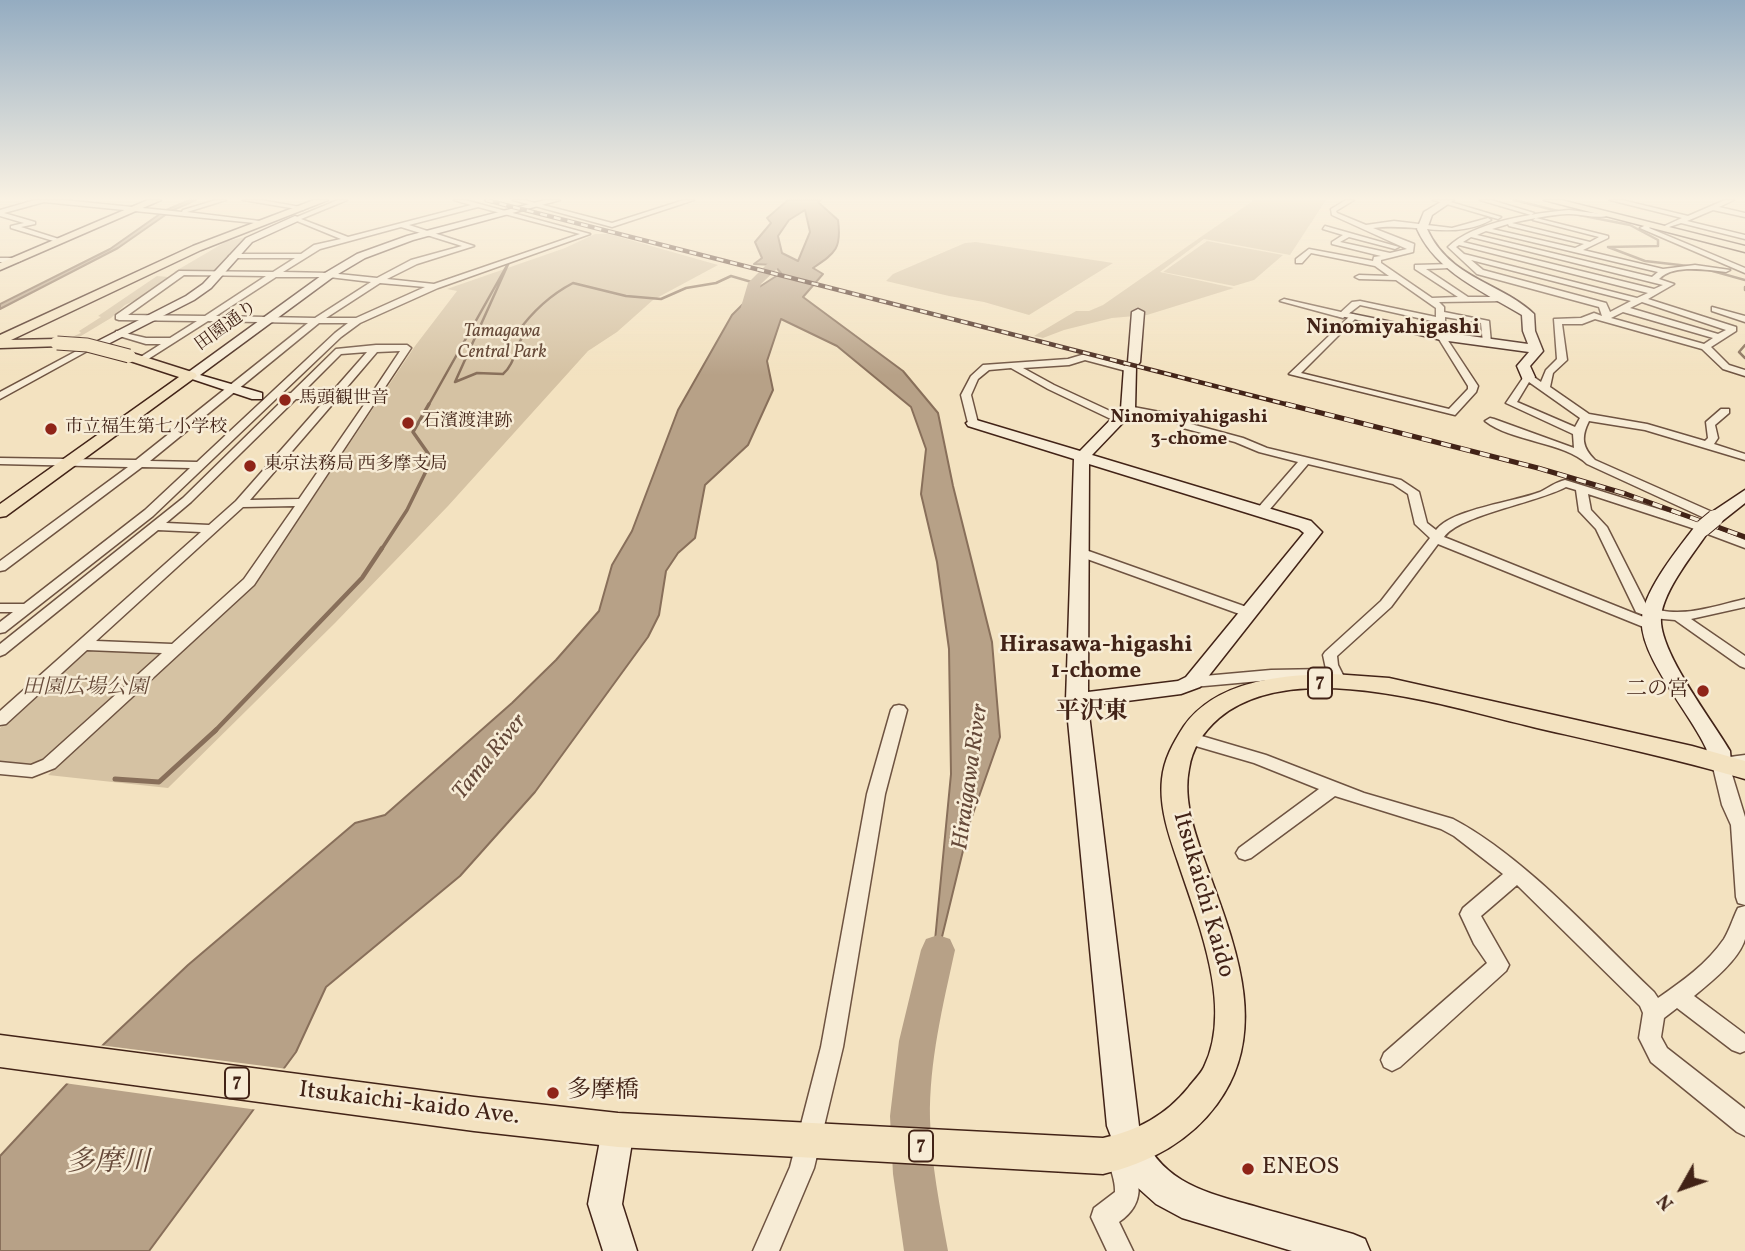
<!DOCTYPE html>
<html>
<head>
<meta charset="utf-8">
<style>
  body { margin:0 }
  #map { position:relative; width:1745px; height:1251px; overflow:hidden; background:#f3e2c0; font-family:Vollkorn,serif }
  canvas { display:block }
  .north { position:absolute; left:1647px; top:1153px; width:70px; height:70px; -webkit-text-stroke:5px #f7ecd6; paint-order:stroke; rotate:230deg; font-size:19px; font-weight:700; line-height:28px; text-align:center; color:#422317 }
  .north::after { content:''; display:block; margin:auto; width:24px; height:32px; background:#422317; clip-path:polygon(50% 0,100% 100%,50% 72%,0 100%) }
</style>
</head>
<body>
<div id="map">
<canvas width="1745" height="1251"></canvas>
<div class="north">N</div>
</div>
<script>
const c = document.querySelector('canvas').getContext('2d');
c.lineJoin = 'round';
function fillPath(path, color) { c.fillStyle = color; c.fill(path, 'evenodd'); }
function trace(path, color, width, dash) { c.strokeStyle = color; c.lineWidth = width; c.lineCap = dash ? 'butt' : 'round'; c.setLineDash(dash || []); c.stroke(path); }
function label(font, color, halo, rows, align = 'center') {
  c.font = font + ' Vollkorn,"Noto Serif JP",serif'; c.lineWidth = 5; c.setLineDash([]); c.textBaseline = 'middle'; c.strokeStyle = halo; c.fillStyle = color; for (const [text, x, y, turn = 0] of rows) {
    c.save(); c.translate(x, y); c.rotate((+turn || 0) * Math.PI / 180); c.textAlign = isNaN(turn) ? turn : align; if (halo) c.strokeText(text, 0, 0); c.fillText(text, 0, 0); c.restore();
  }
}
fillPath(new Path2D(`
  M1254 200H1326L1290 255 1204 239 1160 272 1234 288 1147 315 1112 318 1064 330 1043 338 1034 336 1076 311H1089L1103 305Z
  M595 234H609L718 265 653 300 617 332 588 351 448 506 335 623 168 788 48 775 55 768 0 763V728L82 654 89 649 179 654 256 583 415 346 457 291 447 289 565 248Z
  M255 235 216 273 174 272 227 241Z
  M1207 241 1283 255 1254 280 1234 286 1163 272Z
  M976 242 1113 263 1029 315 984 302 949 296 886 281 893 274 965 243Z
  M157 276 169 277 140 298 125 305 111 318 76 339 65 340 81 333 79 331 101 317 98 316Z`), '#d5c2a3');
const water = new Path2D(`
  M189 200H196L171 211 118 248 0 309V304L110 249 164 211Z
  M788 200H821L818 202 838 220C842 249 835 253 813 268L823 274 803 297 903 371 938 413 953 486 992 642 1000 737 970 822 931 982 951 774 949 649 937 562 921 494 926 449 911 407 837 346 781 319 767 361 773 390 748 445 705 485 695 538 678 553 666 571 659 615 648 637 535 792 460 876 326 987 296 1052 149 1251H0V1156L104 1044 188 965 355 823 385 815 512 703 556 660 599 611 612 565 632 531 678 410 732 315 750 297 753 291 781 273 774 265 754 264 762 258 755 242 771 223 767 218ZM805 210 810 232 798 261 782 253 778 236 789 220Z`);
fillPath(water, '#b7a187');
trace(water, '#886f5a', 2);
fillPath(new Path2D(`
  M99 1045 288 1069 258 1110 64 1083Z`), '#f3e2c0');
trace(new Path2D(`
  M1514 200 1562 212
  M1574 214 1630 225 1658 240V246L1608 247 1645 261 1697 267
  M1709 270 1745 280
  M1745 287V290
  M1745 345 1739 352 1745 358
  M428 406 510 260 455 382 477 373 503 374C515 364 515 347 524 334L517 333C532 312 550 295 573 283L626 296 661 299 686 288 716 283 731 276 755 283`), '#886f5a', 2.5);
trace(new Path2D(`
  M381 550 407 510 432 459 413 432 429 404`), '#886f5a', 3.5);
trace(new Path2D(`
  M214 732 362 578 382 548`), '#886f5a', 4.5);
trace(new Path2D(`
  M115 779 159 782 216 730`), '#886f5a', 5);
fillPath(new Path2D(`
  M774 261 781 265 761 284 750 324 748 327H738L736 324 748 283 769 262Z
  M938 935 950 939 955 950C943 1005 929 1062 930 1119 931 1163 940 1207 948 1251H904L893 1174 890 1116 899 1041 921 950 926 939Z`), '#b7a187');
const street = new Path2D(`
  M35 200H63L182 212 183 210 216 200H226L187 212 268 222 265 224 44 202 4 213 35 222V224L21 227 62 240 60 243 11 228V226L24 223 0 216V210Z
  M243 200H261L306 208 303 210Z
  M338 200H347L301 219 348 237 471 205 454 200H465L590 234 438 288 360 323 341 337 153 516 5 632 0 633V622L13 612H0V604H24L145 510 190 468 142 467 5 570 0 571V561L128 467 0 464V458L136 460 308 323 208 321 142 363 139 362V358L161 344H146L116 335V331L146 338H170L197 321 119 320 116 319V315L179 271 273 272 295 258H233L229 256 233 254H301L314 245 341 239 292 219ZM478 207 580 234 434 284 387 279 417 264 474 246 409 225ZM401 227 462 246 411 260 377 278 329 273 283 272 320 249ZM184 275 266 276 205 316 128 315ZM276 277H329L371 282 315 318 216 316ZM380 283 425 287 356 318H326ZM319 323H348L335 333 197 462 150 461Z
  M513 200H524L612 223 684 200H694L612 227Z
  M1346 200H1354L1336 211 1337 213 1366 225 1394 221 1452 228 1488 218 1491 220C1452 241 1415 222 1373 228L1414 244 1413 252 1381 260V263L1432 298 1458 297 1415 269V265L1452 264V268H1449L1426 269 1468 297H1504L1508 299 1504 301 1439 302 1444 307V312L1489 321 1491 343 1487 346 1483 343 1481 323 1445 317V336L1478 386 1476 392 1455 415 1289 374 1352 314 1355 315V319L1301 373 1449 409 1468 389V386L1437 336 1436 322 1360 305 1343 318 1280 301 1284 299 1341 312 1352 302 1360 301 1436 317V308L1396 280 1359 279 1355 277 1359 275 1389 276 1375 266 1311 253 1302 263H1296V259L1309 249 1373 261 1374 257 1381 256 1332 244V242L1343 235 1323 229 1325 226 1399 247 1395 249 1349 237 1340 242 1390 253 1407 249 1332 215 1331 209Z
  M1433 200H1444L1501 217 1498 219Z
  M1480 200H1491L1534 213 1531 215Z
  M1610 200H1622L1688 216 1725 200H1734L1719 207 1745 213V217L1713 210 1687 221 1745 235V239L1681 223 1660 230V228L1682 218Z
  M1569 210 1610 215C1597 220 1581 213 1567 214 1548 215 1530 219 1512 223L1590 242 1599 237 1533 220 1536 218 1608 236V238L1583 250 1663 269 1695 265 1730 270 1726 272C1706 270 1674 264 1659 279L1674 284 1648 299 1736 327V331L1711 347 1729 365 1745 370V376L1723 369 1702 349 1595 319 1582 324H1562L1567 360 1553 373 1550 387 1589 414 1647 424 1705 441 1708 438 1706 422 1721 409H1729V413L1715 425 1718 438 1714 444 1745 454V460L1645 430 1589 421C1581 437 1582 447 1595 460L1719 515 1721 518 1719 521H1711L1587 464C1565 442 1512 442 1485 421L1490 418 1494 419 1574 448 1573 434 1506 403 1525 375H1531L1541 382 1546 370 1557 359 1554 319 1581 318 1594 313 1602 316 1599 307 1477 274 1448 247C1474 222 1533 213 1569 210ZM1508 224 1509 226 1584 244 1575 248 1492 229ZM1486 231 1658 272 1652 277 1477 235ZM1471 237 1663 285 1654 289 1463 242ZM1459 245 1648 293 1637 298 1464 254 1456 247ZM1471 260 1631 301 1610 312 1606 303 1483 270ZM1642 302 1726 330 1718 334 1630 308ZM1623 312 1713 338 1704 344 1611 318ZM1529 382 1580 418 1575 427 1517 402Z
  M1648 224 1651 226 1649 228 1745 268V273L1640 228Z
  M0 258H18L22 260 18 262H0Z
  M1712 307 1745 316V322L1712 311Z
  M376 345H407L411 348 254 585 55 768 32 777 0 774V762L31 765 43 760 162 653 87 650 6 724 0 725V711L201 532 158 530 5 654 0 656V644L183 498 285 398 282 396 284 394 291 393 336 349ZM400 351 372 393H342L377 352ZM367 352 331 393H302L341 354ZM296 399H326L236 501 209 525 166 523 191 502ZM337 399H368L299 499 250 500ZM295 506 244 579 172 644 96 641 243 507Z
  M84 347 91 349 0 399V392Z
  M1085 354 1135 369 1130 372 1085 360 1069 365 1023 368 1054 385 1123 417V421H1115L1048 389 1011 368 989 370 978 379 971 395 978 423 973 426 968 423 961 395 971 376 983 365 1068 359Z
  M1128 406 1181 416 1191 424 1243 438 1267 448 1401 480 1419 492 1427 523 1436 530C1452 509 1514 502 1540 492 1548 488 1556 482 1565 480L1697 521 1745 540V548L1689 527 1588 494 1591 510 1607 527 1647 606C1678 620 1714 606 1745 599V607L1691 619 1745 656V668L1740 666 1675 620 1652 618 1636 612 1596 529 1579 511 1576 490 1566 487C1536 503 1460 515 1444 537L1656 622 1658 625 1656 628H1646L1438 544 1391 607 1337 656 1338 665 1347 683 1344 687H1334L1330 679 1271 680 1193 687 1188 686 1185 682 1193 677 1271 670 1326 669 1323 655 1325 652 1381 601 1430 538 1415 524 1408 494 1393 484 1308 464 1265 515H1257V509L1298 462 1259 452 1235 442 1183 428 1174 420 1124 411 1123 409Z
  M1080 548 1255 610 1257 613 1250 617 1245 616 1076 555 1074 552Z
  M899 705 904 706 907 710 885 794 843 1047 814 1168 779 1251H753L790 1167 821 1047 867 794 891 710 894 706Z
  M1188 732 1266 755 1364 793 1453 819C1525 857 1595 936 1654 992L1658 998C1681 982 1707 964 1724 939 1730 929 1733 918 1738 908L1745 906C1745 916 1745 930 1745 939 1739 960 1710 983 1694 996L1745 1034V1051L1740 1053 1732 1050 1677 1008 1664 1018 1661 1037 1667 1048 1745 1109V1136L1737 1132 1651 1062 1639 1038 1643 1013 1640 1006 1517 885 1481 916 1509 965 1506 971 1400 1067 1392 1071 1384 1067 1381 1060 1384 1053 1487 963 1474 944 1460 914 1463 908 1503 874 1454 836 1441 829 1335 796 1251 858 1245 860 1239 858 1236 853 1239 848 1319 789 1254 763 1182 742 1180 738 1182 734Z
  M1745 755V767L1730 768 1745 817V905L1738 903 1736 897 1731 825 1722 805 1712 763 1714 759Z
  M1118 1142 1126 1146C1138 1174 1150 1201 1119 1222L1133 1251H1107L1091 1217 1094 1208 1115 1192C1116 1176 1104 1160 1110 1146Z`);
const secondary = new Path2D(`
  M545 200H560L413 240 365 258 333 277 200 375 262 393V399H252L183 376 325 273 357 254 407 236Z
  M1444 200H1454L1432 215 1427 229C1450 279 1500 282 1534 314L1535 331 1543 351 1530 366 1535 377 1533 380H1523L1517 366 1529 352 1441 340 1337 315 1343 312 1441 332 1528 344 1523 331 1522 315C1484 292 1436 272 1417 229L1424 212Z
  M295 216 298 217V221L252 242 211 288 194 300 104 346 94 343 186 296 203 284 246 238Z
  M1138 309 1144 312 1140 362 1136 367 1135 410 1092 455 1311 521 1322 532 1200 687 1181 694 1088 706 1139 1126C1160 1186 1210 1193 1264 1209 1293 1217 1323 1225 1353 1234L1365 1239 1370 1251H1292L1182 1218 1156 1204 1137 1187 1122 1165 1107 1126 1066 700 1074 459 968 426 966 423 973 419 1080 451 1121 409 1124 367 1128 362 1132 312ZM1089 464 1299 529 1304 533 1186 677 1178 681 1088 692Z
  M1745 490V503L1721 522H1709L1707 518 1709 514Z
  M1703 523 1711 528C1696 550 1663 590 1661 617 1658 651 1712 720 1730 751L1731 763 1728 769 1720 771 1712 769C1708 762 1709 755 1706 748 1691 714 1638 655 1642 618 1644 590 1680 546 1697 524Z
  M618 1114 629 1119 634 1130 622 1204 637 1251H603L588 1204 602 1130 607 1119Z`);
const primary = new Path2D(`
  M148 200H161L0 270V263Z
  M314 200H328L201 250 11 340 57 339 62 340V346L0 348V335L193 246Z
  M1544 200H1561L1745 246V252Z
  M129 352 195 373 197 376 6 516 0 517V504L179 377 124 359V353Z
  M1333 674 1389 678 1692 746 1745 761V779C1676 759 1607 744 1537 728 1451 708 1295 655 1219 718 1203 732 1192 748 1189 769 1183 799 1194 831 1204 859 1232 938 1273 1029 1217 1104 1189 1142 1149 1163 1103 1174L618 1147 474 1131 0 1067V1035L474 1097 618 1113 1103 1138C1137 1131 1166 1115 1188 1088 1193 1081 1200 1075 1204 1067 1234 1007 1197 920 1178 862 1169 836 1159 807 1162 779 1164 759 1173 743 1184 726 1217 680 1282 675 1333 674Z`);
trace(street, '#6e5341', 3);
trace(secondary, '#422317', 3);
trace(primary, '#422317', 3);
fillPath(street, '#f7ecd6');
fillPath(secondary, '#f7ecd6');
fillPath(primary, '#f3e2c0');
const railFar1 = new Path2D(`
  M486 200 1293 406`);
const rail = new Path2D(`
  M1286 404 1538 468 1626 494 1745 537`);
trace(railFar1, '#422317', 4.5);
trace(rail, '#422317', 5);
trace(railFar1, '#f7ecd6', 2.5, [7]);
trace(rail, '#f7ecd6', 3.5, [10]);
const secondaryBridge = new Path2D(`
  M1703 528 1715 518`);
const primaryBridge = new Path2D(`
  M57 343 87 345 129 356`);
trace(secondaryBridge, '#422317', 18, []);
trace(primaryBridge, '#422317', 15, []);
trace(secondaryBridge, '#f7ecd6', 16);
trace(primaryBridge, '#f3e2c0', 13);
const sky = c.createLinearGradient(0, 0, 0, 375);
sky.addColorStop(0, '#94acc1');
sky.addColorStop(0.53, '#faf2e3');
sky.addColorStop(1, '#faf2e300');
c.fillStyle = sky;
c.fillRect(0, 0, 1745, 375);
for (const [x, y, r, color] of [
  [285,400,7,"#8f2418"],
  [408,423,7,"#8f2418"],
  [51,429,7,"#8f2418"],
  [250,466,7,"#8f2418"],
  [1703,691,7,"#8f2418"],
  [553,1093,7,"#8f2418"],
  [1248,1169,7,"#8f2418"]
]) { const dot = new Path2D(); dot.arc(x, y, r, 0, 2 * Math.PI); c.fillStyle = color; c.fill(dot); trace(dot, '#f7ecd6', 2.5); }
label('18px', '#422317', '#f7ecd6', [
  ["田園通り",227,327,-36]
]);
label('italic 18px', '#674b3a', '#f7ecd6', [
  ["Tamagawa",502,333],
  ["Central Park",502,354]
]);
label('18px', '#422317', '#f7ecd6', [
  ["馬頭観世音",299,400],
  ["石濱渡津跡",422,423],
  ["市立福生第七小学校",65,429],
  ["東京法務局 西多摩支局",264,466]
], 'left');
label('bold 19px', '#422317', '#f7ecd6', [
  ["Ninomiyahigashi",1189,419],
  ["3-chome",1189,441]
]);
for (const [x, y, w] of [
  [1320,683,24],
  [237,1083,24],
  [921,1146,24]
]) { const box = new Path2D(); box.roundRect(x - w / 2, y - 15.5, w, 31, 5); c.fillStyle = '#f7ecd6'; c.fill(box); trace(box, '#422317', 2); }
label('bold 19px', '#422317', null, [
  ["7",1320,683],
  ["7",237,1083],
  ["7",921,1146]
]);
label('bold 21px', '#422317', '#f7ecd6', [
  ["Ninomiyahigashi",1393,329]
]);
label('italic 21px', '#674b3a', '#f7ecd6', [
  ["田園広場公園",85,689]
]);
label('21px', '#422317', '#f7ecd6', [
  ["二の宮",1689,691]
], 'right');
label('bold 23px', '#422317', '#f7ecd6', [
  ["Hirasawa-higashi",1096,647],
  ["1-chome",1096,673]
]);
label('italic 23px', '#654939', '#f7ecd6', [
  ["Tama River",491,758,-51],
  ["Hiraigawa River",972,777,-82]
]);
label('bold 24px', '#422317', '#f7ecd6', [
  ["平沢東",1092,714]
]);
label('24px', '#422317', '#f7ecd6', [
  ["Itsukaichi Kaido",1202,895,74],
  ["Itsukaichi-kaido Ave.",409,1105,7]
]);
label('24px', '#422317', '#f7ecd6', [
  ["多摩橋",567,1093],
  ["ENEOS",1262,1169]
], 'left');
label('italic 28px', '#654939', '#f7ecd6', [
  ["多摩川",108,1165]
]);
</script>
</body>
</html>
